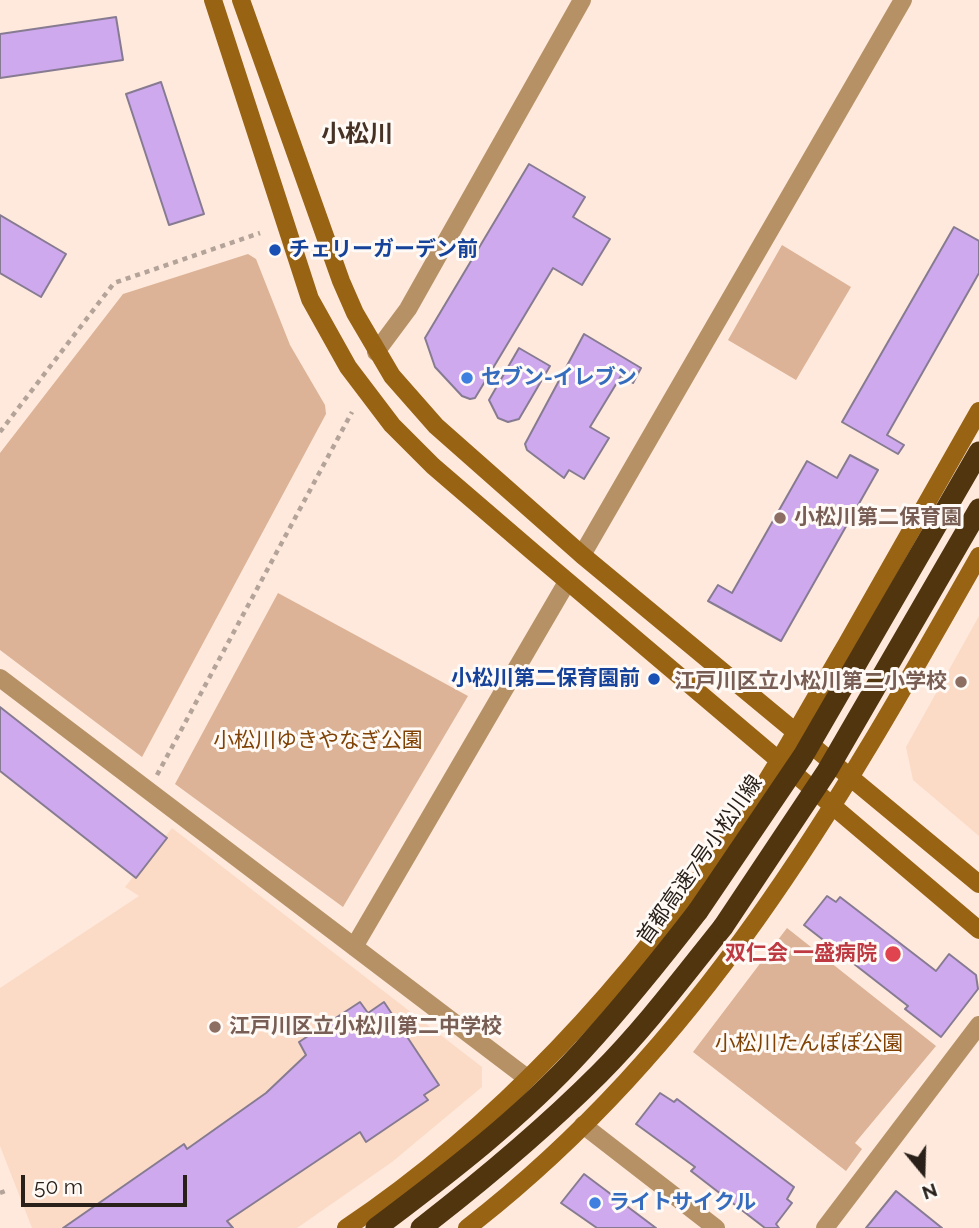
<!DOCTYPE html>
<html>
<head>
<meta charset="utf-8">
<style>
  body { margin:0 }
  #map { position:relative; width:979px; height:1228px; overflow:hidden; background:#fee9dc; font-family:Raleway,sans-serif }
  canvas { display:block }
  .north { position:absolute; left:888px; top:1137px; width:70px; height:70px; -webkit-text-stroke:5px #fffaf6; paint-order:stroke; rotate:161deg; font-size:19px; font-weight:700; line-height:28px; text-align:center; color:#29201a }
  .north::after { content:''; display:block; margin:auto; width:24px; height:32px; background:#29201a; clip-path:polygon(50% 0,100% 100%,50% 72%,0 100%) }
  .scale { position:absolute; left:21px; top:1175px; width:166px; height:32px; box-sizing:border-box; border:4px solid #29201a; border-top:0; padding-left:9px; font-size:21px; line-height:24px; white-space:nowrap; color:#29201a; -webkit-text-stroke:5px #fffaf6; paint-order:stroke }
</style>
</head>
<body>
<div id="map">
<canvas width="979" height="1228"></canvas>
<div class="north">N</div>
<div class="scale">50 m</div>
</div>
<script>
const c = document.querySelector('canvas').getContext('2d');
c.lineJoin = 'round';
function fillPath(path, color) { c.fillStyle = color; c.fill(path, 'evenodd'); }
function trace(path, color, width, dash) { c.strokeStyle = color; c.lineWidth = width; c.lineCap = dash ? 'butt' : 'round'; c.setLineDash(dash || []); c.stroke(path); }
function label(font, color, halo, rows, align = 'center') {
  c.font = font + ' Raleway,"Noto Sans JP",sans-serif'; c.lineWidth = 6; c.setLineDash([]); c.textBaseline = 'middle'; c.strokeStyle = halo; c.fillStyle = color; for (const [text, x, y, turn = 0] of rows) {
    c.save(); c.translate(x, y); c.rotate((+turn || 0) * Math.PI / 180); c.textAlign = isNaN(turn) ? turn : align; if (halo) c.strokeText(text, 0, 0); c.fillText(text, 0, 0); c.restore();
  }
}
fillPath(new Path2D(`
  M979 616V836L913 780 906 747Z
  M172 828 482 1067V1087L392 1162 297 1228H32L0 1146V988L139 896 125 887Z`), '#fbdbc5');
fillPath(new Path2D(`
  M782 245 851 287 796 380 728 340Z
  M248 254 256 259 290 345 325 405 326 414 142 757 0 650V453L123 294Z
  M278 593 468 696 343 907 175 784Z
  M787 928 936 1046 855 1143 862 1149 846 1171 693 1052Z`), '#dcb396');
const building = new Path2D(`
  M116 17 123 60 0 78V34Z
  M161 82 204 214 169 225 126 94Z
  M529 164 585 197 573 217 610 239 582 285 553 268 475 398 470 399 462 396 435 367 425 338Z
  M0 215 66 254 41 297 0 273Z
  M954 227 979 241V273L887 435 904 445 898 454 842 422Z
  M584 334 641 368 633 383 621 376 590 427 609 438 584 479 569 470 564 478 527 450 525 444Z
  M519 348 550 366 519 419 508 422 498 418 489 400Z
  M850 455 878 470 781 641 708 601 718 585 732 593 807 461 837 478Z
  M0 707 167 838 136 878 0 771Z
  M827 896 836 902 840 897 936 971 949 954 976 975 978 989 941 1037 905 1009 908 1006 804 925Z
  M360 1002 368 1013 384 1002 439 1085 424 1095 428 1100 366 1142 360 1132 227 1221 233 1228H63L184 1144 187 1149 266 1093 306 1055 299 1042Z
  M660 1093 674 1102 677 1099 794 1187 787 1199 792 1203 776 1224 779 1228H765L691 1171 695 1167 636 1124Z
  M584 1174 656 1228H597L561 1203Z
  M896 1191 942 1228H866Z`);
fillPath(building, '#cea9ee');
trace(building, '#877b92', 2);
trace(new Path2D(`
  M0 432 114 283 260 233
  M157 775 352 412
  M0 1193 8 1190`), '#b4a399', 4.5, [5, 5]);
trace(new Path2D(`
  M376 352 408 309 582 0
  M582 555 903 0
  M0 678 527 1078
  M354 947 567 582
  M583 1125 716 1228
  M825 1228 979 1025`), '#b69166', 18);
trace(new Path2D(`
  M213 0 310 299 348 367 392 425 433 466 533 552 979 930
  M241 0 341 281 355 313 392 376 436 426 582 555 979 884
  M346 1228C507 1120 641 969 749 808 784 756 814 699 846 645 890 567 935 489 979 411
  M467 1228C702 1045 835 810 979 556`), '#986313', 18);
trace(new Path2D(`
  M376 1228C448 1174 521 1118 582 1051 623 1006 661 959 698 911
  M421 1228C483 1180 543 1130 599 1074 644 1029 683 977 723 927`), '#51350f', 21);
trace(new Path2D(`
  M698 911 803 756 979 452
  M723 927 827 771 979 509`), '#51350f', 21);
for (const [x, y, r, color] of [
  [275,250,7,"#1a4fb4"],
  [467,378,7,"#3f7fe0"],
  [780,518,7,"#8d6e63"],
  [654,679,7,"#1a4fb4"],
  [961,682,7,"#8d6e63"],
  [893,954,9,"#e0444e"],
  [215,1027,7,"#8d6e63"],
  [595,1203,7,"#3f7fe0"]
]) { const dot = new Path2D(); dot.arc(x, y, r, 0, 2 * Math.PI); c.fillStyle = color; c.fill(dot); trace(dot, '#fffaf6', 2.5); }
label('bold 21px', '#164399', '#fffaf6', [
  ["チェリーガーデン前",289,250],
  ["小松川第二保育園前",640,679,"right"]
], 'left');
label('bold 21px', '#366cbe', '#fffaf6', [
  ["セブン-イレブン",481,378],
  ["ライトサイクル",609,1203]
], 'left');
label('bold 21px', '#785e54', '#fffaf6', [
  ["小松川第二保育園",794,518],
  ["江戸川区立小松川第二小学校",947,682,"right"],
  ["江戸川区立小松川第二中学校",229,1027]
], 'left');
label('21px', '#7f4104', '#fffaf6', [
  ["小松川ゆきやなぎ公園",318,741],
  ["小松川たんぽぽ公園",809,1044]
]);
label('21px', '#29201a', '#fffaf6', [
  ["首都高速7号小松川線",700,860,-55]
]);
label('bold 21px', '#be3a42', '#fffaf6', [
  ["双仁会 一盛病院",877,954]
], 'right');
label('bold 24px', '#453224', '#fffaf6', [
  ["小松川",357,135]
]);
</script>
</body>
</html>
